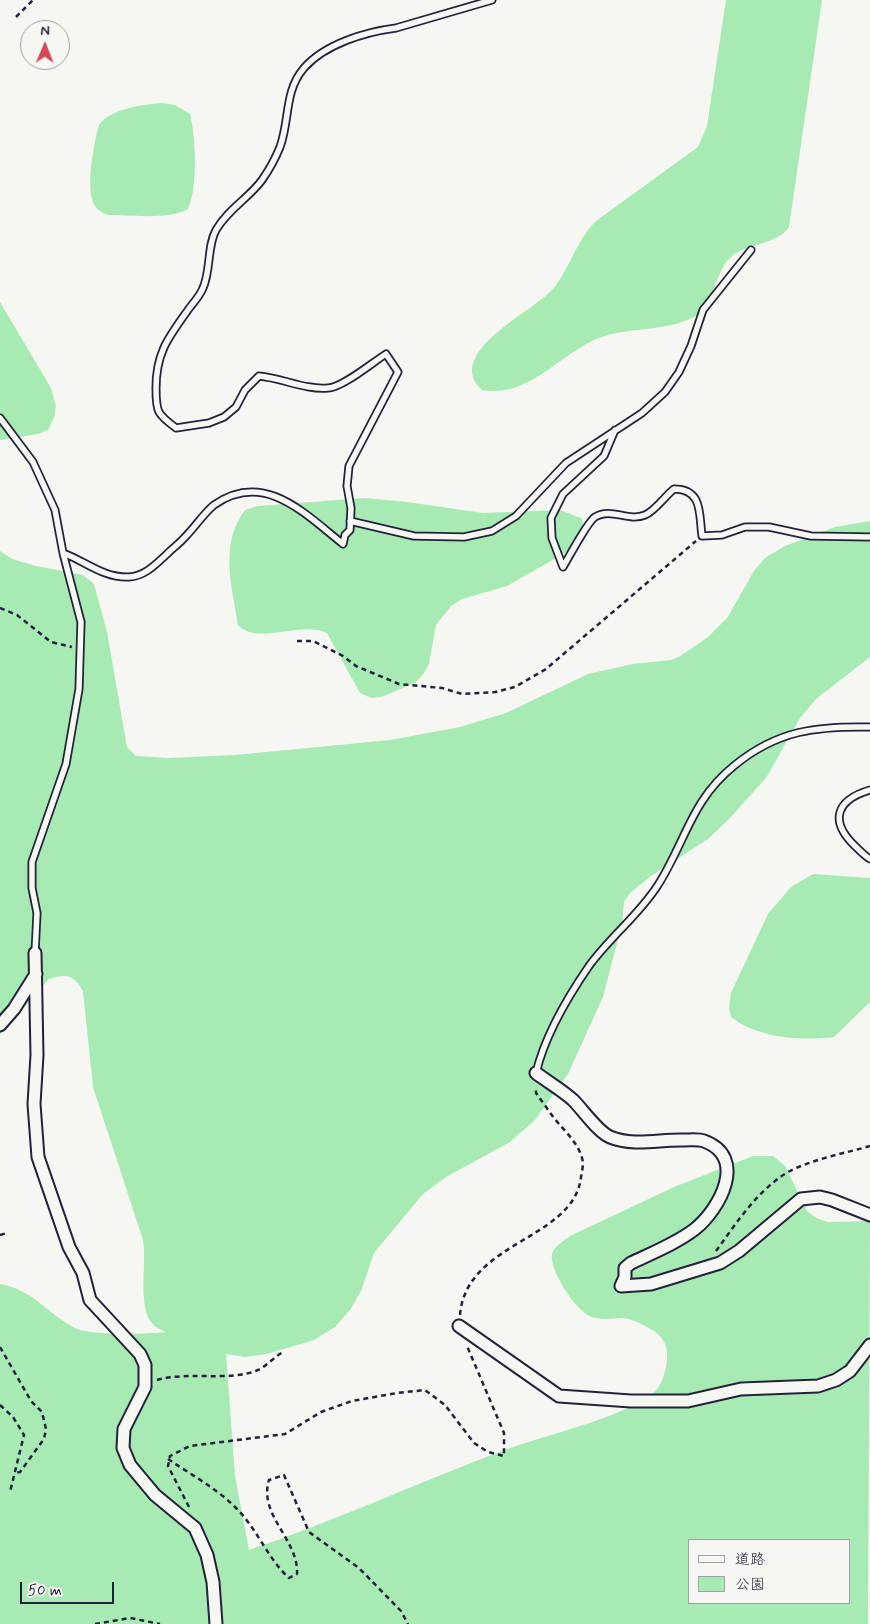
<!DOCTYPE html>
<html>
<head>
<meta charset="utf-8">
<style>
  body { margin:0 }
  #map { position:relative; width:870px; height:1624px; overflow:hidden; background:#f6f6f2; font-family:Mynerve,"Klee One",sans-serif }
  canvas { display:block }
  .legend { position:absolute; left:688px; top:1539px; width:162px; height:65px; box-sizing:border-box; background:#f6f6f2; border:1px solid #a1a1a9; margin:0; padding:6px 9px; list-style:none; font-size:15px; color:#22223b }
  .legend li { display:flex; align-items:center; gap:10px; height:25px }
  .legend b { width:25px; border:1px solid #a1a1a9 }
  .north { position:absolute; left:20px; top:20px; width:50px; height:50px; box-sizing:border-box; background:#f6f6f2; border:1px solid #a1a1a9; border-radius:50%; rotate:1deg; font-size:14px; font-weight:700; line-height:20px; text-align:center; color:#22223b }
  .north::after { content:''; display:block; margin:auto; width:18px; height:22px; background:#d1495b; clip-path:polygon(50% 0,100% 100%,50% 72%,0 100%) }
  .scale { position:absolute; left:20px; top:1582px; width:94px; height:22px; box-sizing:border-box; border:2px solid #22223b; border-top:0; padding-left:6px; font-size:15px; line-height:18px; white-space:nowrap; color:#22223b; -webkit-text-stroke:4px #f6f6f2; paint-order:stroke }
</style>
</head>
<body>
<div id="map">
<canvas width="870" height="1624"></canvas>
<ul class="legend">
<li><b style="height:6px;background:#f6f6f2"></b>道路</li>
<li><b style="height:14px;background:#a7eab4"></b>公園</li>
</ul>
<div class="north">N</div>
<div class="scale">50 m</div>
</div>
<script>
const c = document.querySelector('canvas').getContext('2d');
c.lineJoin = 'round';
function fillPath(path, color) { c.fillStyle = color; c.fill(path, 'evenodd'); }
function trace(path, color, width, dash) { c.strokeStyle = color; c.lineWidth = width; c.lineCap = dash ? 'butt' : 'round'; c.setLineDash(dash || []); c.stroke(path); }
fillPath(new Path2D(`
  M726 0H822L789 227C776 246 747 242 730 258 715 272 713 307 696 316 663 334 622 325 590 342 555 360 525 398 482 390 443 354 530 313 551 291 570 270 576 240 596 221L698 147 707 126Z
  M162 103 175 105 190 114C196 139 198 186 188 209 170 220 129 215 108 215 100 212 94 208 92 199 87 182 94 142 99 125 111 108 143 105 162 103Z
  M0 302 51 388 56 406 54 418 48 430 38 434 0 440Z
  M365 498 407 502 483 513 560 510 581 518C586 529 584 535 579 545L507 586 462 599 451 606 436 625 429 664 424 673 415 683 381 697 371 698 360 693 327 633C301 620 257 646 238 625 232 586 219 545 245 510L258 506Z
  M870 521V657L816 699 800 718 766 778 729 819 708 839 651 876 630 893 624 902 622 924 603 997 568 1074 535 1120 510 1142 446 1177 423 1194 374 1253 361 1291 350 1310 335 1327 314 1340 267 1354 245 1357 226 1354 235 1476 249 1550C335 1521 417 1483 502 1451 550 1433 602 1424 647 1398 659 1391 663 1380 666 1367 670 1346 664 1335 645 1326 638 1322 631 1319 624 1318 613 1318 601 1321 590 1316 576 1311 549 1270 552 1254 554 1246 564 1241 570 1236L674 1187 753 1156H773L785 1166 807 1211 816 1218 828 1222 870 1221 868 1624H0V1284C34 1290 47 1314 75 1328 91 1336 147 1334 166 1332 162 1330 156 1328 153 1324 137 1310 147 1261 143 1240L93 1087 83 991C74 975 67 973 49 979L0 1035V551L12 559 36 566 83 575 94 584 107 632 127 747 136 756 169 758 235 755 390 740 460 727 506 713 588 674 633 664 671 660 679 657 708 637 727 618 754 571 765 558 785 546 835 527ZM689 1540H849V1603H689Z
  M813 874 870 878V1002L834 1037C802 1041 757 1038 731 1017L729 1008 731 993 768 914 791 887Z`), '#a7eab4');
const lane = new Path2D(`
  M0 418 33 462 55 510 63 553 81 622 79 689 66 764 32 862V888L37 913 35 953
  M615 430 604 456 563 494 551 518 552 538 563 567C569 557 588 521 595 517 611 507 628 522 645 515 655 511 665 496 674 489 703 489 699 514 702 536L722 535 745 527H769L811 536 870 537
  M350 521 414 536 464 537 492 531 516 516 566 463 642 413 665 392 679 372 691 346 703 310 751 250
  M63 553C85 561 103 578 129 577 145 576 155 565 167 554 173 548 180 543 186 536 195 527 204 513 214 505 264 470 304 513 343 544L345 535 350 530 351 508 347 486 349 466 398 372 386 354C373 362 342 388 328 388 305 390 282 378 259 376L245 390 236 407 224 417 209 423 176 428C157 414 156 412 156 388 156 353 168 338 188 310 193 303 200 296 203 288 211 270 207 246 216 230 228 209 249 198 262 180 269 170 276 157 280 147 290 120 284 91 304 68 325 44 365 32 396 28L492 0
  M870 790C836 800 829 821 855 846 860 851 865 856 870 859
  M536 1073C545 1035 567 998 589 966 610 937 639 915 658 885 686 841 691 800 735 765 778 730 817 726 870 727`);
const street = new Path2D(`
  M35 953 37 1055 34 1104 38 1157 69 1247 83 1273 90 1300 140 1354 145 1365V1387L124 1429 123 1448 130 1465 155 1495 195 1528 207 1555 213 1582 216 1624
  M0 1025 14 1009 36 974
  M536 1073C548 1082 562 1090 573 1100 583 1110 598 1132 610 1137 634 1147 660 1139 685 1140 691 1140 698 1139 704 1141 748 1157 720 1209 695 1229 677 1243 652 1253 631 1263L625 1268V1277L621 1286 651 1284 720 1263 739 1251 801 1199 820 1197 832 1200 870 1215
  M459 1326 559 1396 631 1401H688L741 1389 818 1386 836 1380 850 1371 870 1345`);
trace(lane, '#22223b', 9);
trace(street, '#22223b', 15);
trace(new Path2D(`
  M16 17 33 0
  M0 608 17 615 51 642 72 647
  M297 641H313L343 656 356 666 399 684 442 688 462 694 495 692 515 687 546 669 696 541
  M0 1235 7 1233
  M716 1251C735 1225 753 1197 779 1178 801 1161 843 1154 870 1146
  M460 1315C466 1241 574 1240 581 1177 582 1171 584 1164 582 1158 577 1141 565 1132 554 1118 548 1110 542 1101 536 1093V1087
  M0 1347 31 1401 42 1412 46 1429 44 1439 20 1472 15 1473
  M157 1380C188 1371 230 1382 258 1370 267 1366 274 1357 283 1352
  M0 1405 13 1417 24 1435 10 1492
  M168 1459C190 1474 216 1488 235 1507 257 1528 267 1558 289 1578L297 1574C299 1540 258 1515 269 1480L284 1475 309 1532 359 1568 401 1611 408 1624
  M189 1507 168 1466 170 1456 190 1446 285 1434 321 1412 352 1401 397 1393 425 1390 445 1405 474 1443 488 1452 504 1456V1433L467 1346
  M95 1624 130 1618 160 1624`), '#22223b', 2.5, [5, 4]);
trace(lane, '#f6f6f2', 5.5);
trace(street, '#f6f6f2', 11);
</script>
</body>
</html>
